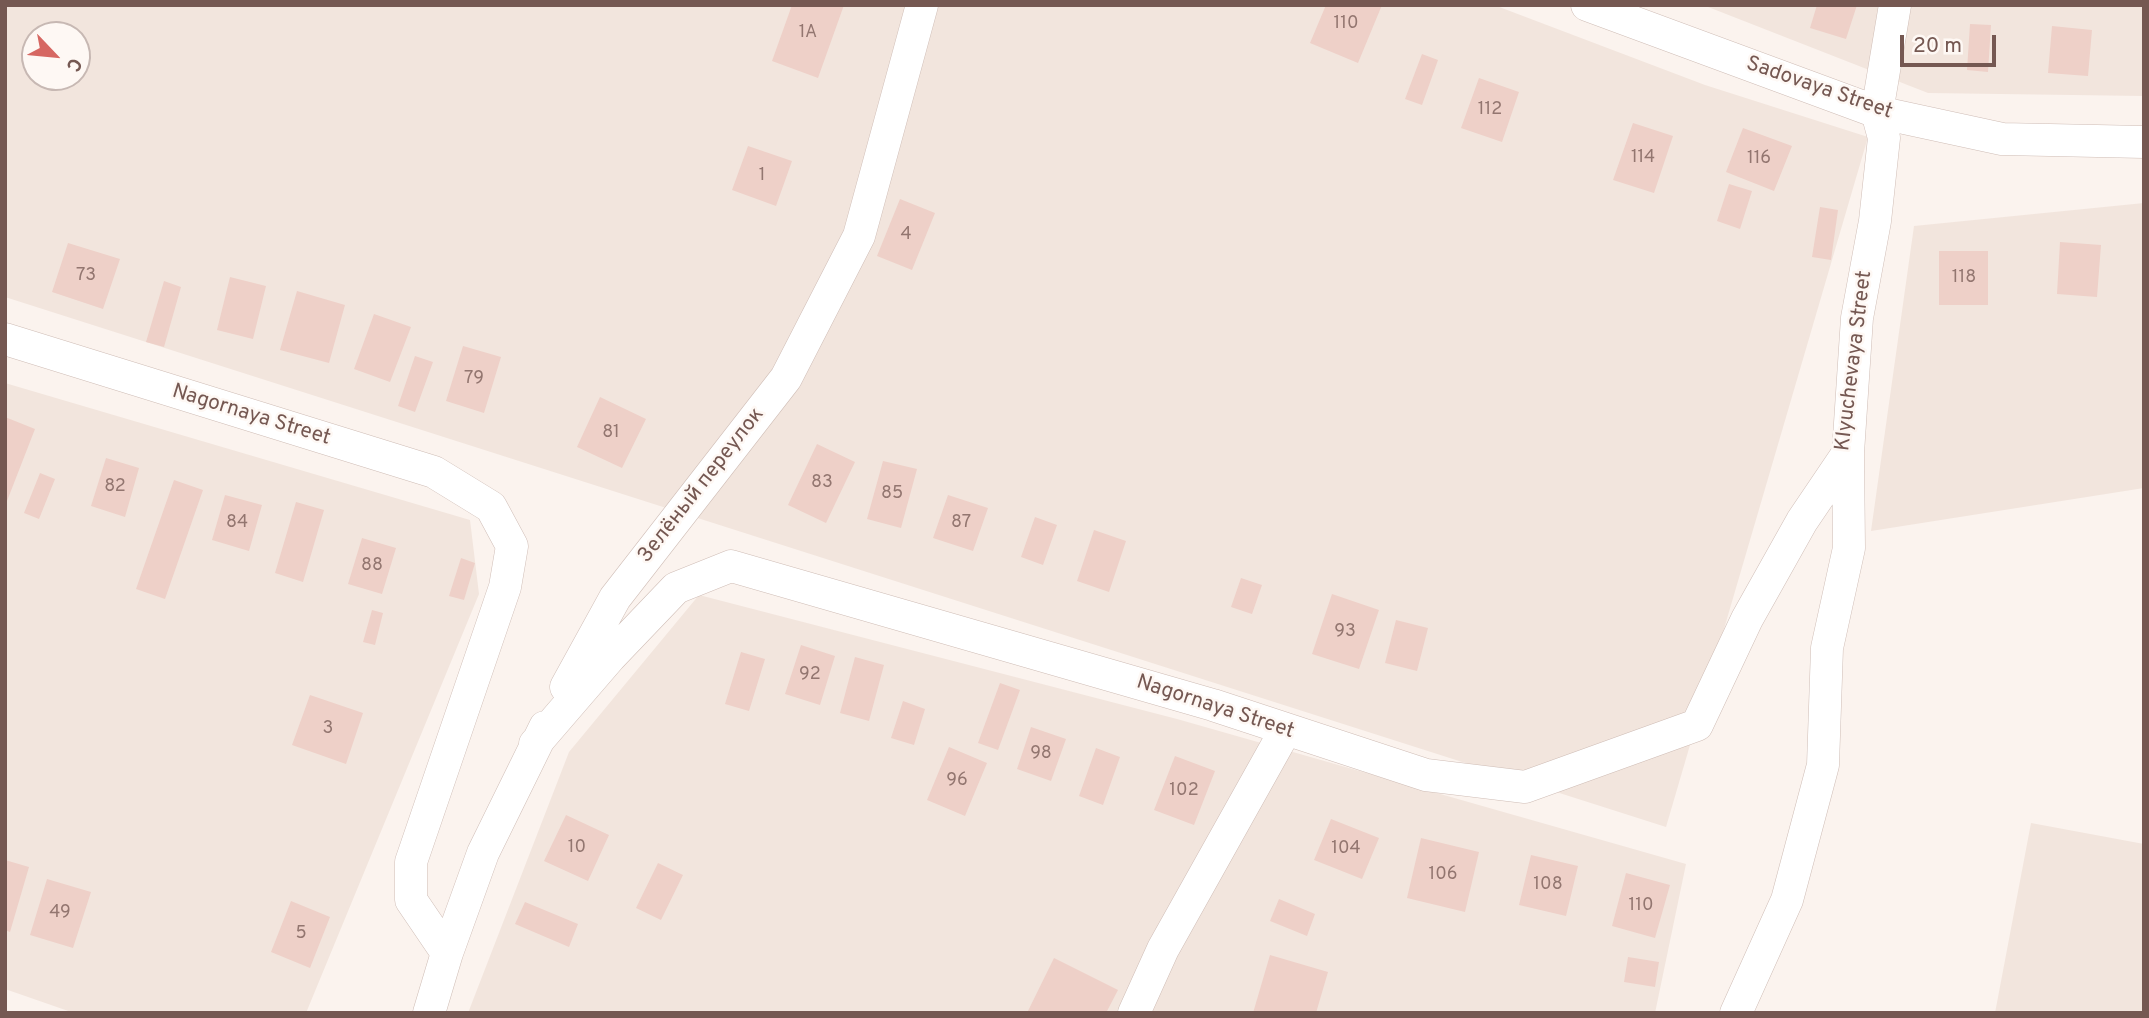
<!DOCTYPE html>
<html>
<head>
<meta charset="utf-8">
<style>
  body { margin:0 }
  #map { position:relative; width:2149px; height:1018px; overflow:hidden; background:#fbf3ee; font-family:Overpass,sans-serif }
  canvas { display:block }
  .frame { position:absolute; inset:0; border:7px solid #755852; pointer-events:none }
  .north { position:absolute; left:21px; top:21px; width:70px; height:70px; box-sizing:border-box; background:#fef8f4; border:2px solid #c7b8b3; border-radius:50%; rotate:116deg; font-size:19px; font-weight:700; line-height:28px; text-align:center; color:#755852 }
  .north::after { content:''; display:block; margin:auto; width:24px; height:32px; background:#d66762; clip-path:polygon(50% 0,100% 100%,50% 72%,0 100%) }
  .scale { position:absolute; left:1900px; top:35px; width:96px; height:32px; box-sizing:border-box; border:4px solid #755852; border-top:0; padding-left:9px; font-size:21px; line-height:24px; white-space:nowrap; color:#755852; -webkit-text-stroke:5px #fef8f4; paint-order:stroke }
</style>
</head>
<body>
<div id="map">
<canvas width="2149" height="1018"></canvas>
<div class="frame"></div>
<div class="north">С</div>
<div class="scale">20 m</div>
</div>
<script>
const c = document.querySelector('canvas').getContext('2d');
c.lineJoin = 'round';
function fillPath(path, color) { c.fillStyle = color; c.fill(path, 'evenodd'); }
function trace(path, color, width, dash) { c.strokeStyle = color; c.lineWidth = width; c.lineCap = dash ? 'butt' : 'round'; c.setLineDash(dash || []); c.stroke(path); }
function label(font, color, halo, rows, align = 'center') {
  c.font = font + ' Overpass,sans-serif'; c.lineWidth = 5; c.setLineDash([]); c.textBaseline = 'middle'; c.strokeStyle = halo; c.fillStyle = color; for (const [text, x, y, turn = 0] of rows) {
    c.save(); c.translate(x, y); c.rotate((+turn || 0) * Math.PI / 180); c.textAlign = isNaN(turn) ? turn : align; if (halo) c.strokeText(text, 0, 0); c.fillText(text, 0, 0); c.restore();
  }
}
fillPath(new Path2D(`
  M5 5H1494L1705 85 1868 137 1666 827 5 297ZM35 35H77V77H35Z
  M1703 5H2144V96L1928 93Z
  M2144 203V488L1871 531 1914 226Z
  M5 383 470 520 479 594 306 1013H74L5 989Z
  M699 595 1177 719 1686 864 1655 1013H468L569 752Z
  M2031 823 2144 844V1013H1995Z`), '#f2e5dd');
fillPath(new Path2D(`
  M792 5H844L818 78 772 61Z
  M1326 5H1382L1358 63 1310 43Z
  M1817 5H1857L1846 39 1810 28Z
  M1970 24 1991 25 1988 72 1967 70Z
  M2052 26 2092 30 2088 76 2048 73Z
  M1422 54 1438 60 1422 105 1405 99Z
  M1479 78 1519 92 1502 142 1461 128Z
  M1633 123 1673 136 1654 193 1613 180Z
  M1743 128 1792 146 1774 191 1726 172Z
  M748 146 792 161 776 206 732 190Z
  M1729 184 1752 191 1740 229 1717 221Z
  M900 199 935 213 912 270 877 256Z
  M1820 207 1838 210 1831 260 1812 257Z
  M2060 242 2101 245 2097 297 2057 294Z
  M68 243 120 259 103 309 52 292Z
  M1939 251H1988V305H1939Z
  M230 277 266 286 253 339 217 330Z
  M164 281 181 287 164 347 146 342Z
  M297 291 345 305 329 363 280 350Z
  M374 314 411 327 390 382 354 369Z
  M463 346 501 357 484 413 446 401Z
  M415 356 433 362 415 412 398 406Z
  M600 397 646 419 622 468 577 447Z
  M5 417 35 429 7 501 5 500Z
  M817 444 855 462 826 523 788 505Z
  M106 458 139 468 125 517 91 506Z
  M883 461 917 469 901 528 867 519Z
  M40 473 55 479 39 519 24 513Z
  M174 480 203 490 165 599 136 589Z
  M225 495 262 505 249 551 212 540Z
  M948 495 988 508 973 551 933 538Z
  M296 502 324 510 303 582 275 573Z
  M1035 517 1057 525 1043 565 1021 557Z
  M1094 530 1126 541 1109 592 1077 581Z
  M362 538 396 548 382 594 348 584Z
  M461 558 475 563 464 600 449 596Z
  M1241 578 1262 585 1252 614 1231 607Z
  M1332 594 1379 610 1359 669 1312 654Z
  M372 610 383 613 375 645 363 642Z
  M1396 620 1428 628 1417 671 1385 663Z
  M801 645 835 656 820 705 785 694Z
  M741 652 765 659 749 711 725 704Z
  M855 657 884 665 869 721 840 713Z
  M1000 683 1020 690 998 750 978 743Z
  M310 695 363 713 346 764 292 745Z
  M903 701 925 709 914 745 891 738Z
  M1031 727 1066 739 1051 781 1017 769Z
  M949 747 987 763 965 816 927 800Z
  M1096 748 1120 757 1103 805 1079 796Z
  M1175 756 1215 771 1194 825 1154 810Z
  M566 815 609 835 588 881 544 861Z
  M1331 819 1379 838 1362 879 1314 860Z
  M1421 838 1479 852 1465 912 1407 898Z
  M1531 855 1578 866 1566 916 1519 905Z
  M5 860 29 867 10 932 5 930Z
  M658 863 683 875 661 920 636 908Z
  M1626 873 1670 885 1655 938 1612 926Z
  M47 879 91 892 73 948 30 935Z
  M1279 899 1315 914 1307 936 1270 921Z
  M291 901 330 917 310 968 271 952Z
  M525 902 578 924 569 947 515 924Z
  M1270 955 1328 972 1316 1013H1253Z
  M1628 957 1659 962 1655 987 1624 982Z
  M1054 958 1118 990 1106 1013H1027Z`), '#eed0c8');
const minor = new Path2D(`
  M1587 5 1877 112 2002 139 2144 142
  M5 339 434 472 491 507 512 546 505 587 411 862V900L447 953 429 1013
  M566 687 615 598 786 378 859 236 922 5
  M535 744 610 657 676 588 731 566 1213 705 1426 775 1525 787 1697 725 1747 619 1802 521 1848 453 1857 318 1875 221 1884 138 1877 112 1895 5
  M447 953 483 853 545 727
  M1134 1013 1163 949 1285 731
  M1736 1013 1787 900 1823 765 1827 648 1849 548 1848 453`);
trace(minor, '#cfbdb6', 33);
trace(minor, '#fff', 32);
label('18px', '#937670', null, [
  ["110",1346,24],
  ["1А",808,33],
  ["112",1490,110],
  ["114",1643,158],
  ["116",1759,159],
  ["1",762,176],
  ["4",906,235],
  ["73",86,276],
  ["118",1964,278],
  ["79",474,379],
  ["81",611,433],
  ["83",822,483],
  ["82",115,487],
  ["85",892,494],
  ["84",237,523],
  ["87",961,523],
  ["88",372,566],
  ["93",1345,632],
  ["92",810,675],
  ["3",328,729],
  ["98",1041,754],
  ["96",957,781],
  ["102",1184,791],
  ["10",577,848],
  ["104",1346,849],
  ["106",1443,875],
  ["108",1548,885],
  ["110",1641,906],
  ["49",60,913],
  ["5",301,934]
]);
label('21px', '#755852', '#fef8f4', [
  ["Sadovaya Street",1819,89,19],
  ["Klyuchevaya Street",1855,361,-83],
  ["Nagornaya Street",251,416,17],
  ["Зелёный переулок",702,486,-52],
  ["Nagornaya Street",1215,708,18]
]);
</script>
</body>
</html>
